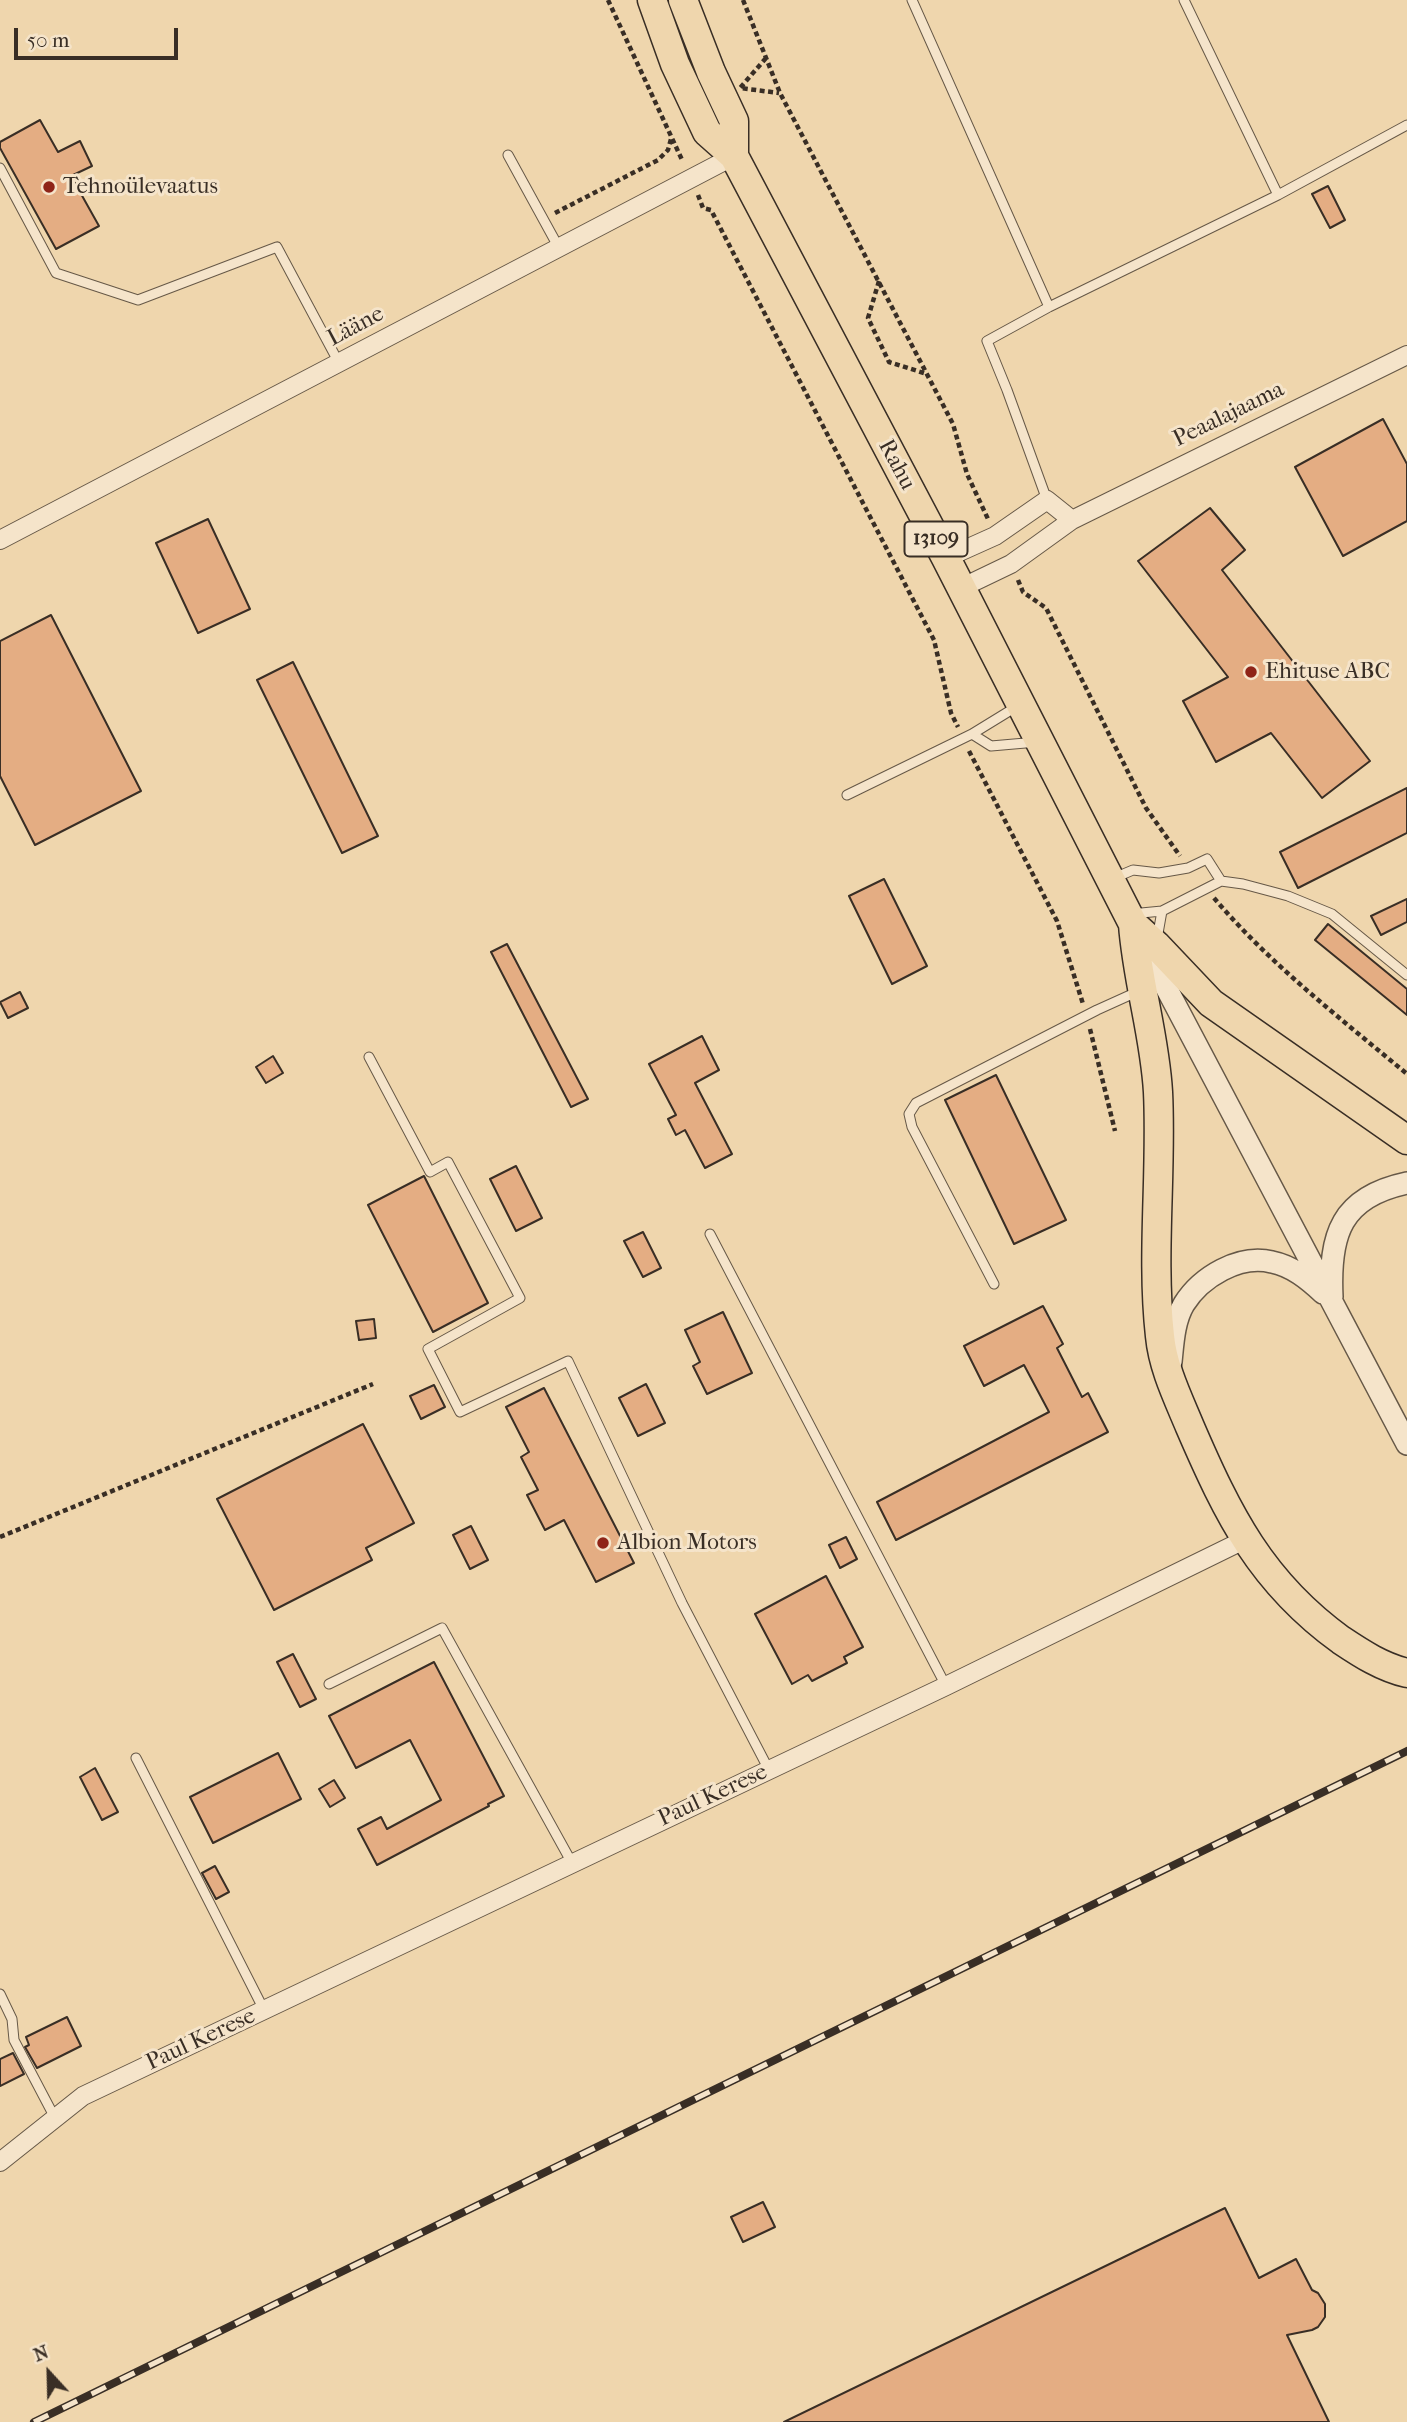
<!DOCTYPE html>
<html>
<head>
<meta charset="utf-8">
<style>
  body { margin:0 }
  #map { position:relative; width:1407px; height:2422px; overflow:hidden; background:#efd6ad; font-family:"IM FELL French Canon",serif }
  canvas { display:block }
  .north { position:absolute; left:14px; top:2338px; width:70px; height:70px; -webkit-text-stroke:5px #f5e4ca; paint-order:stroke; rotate:338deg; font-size:19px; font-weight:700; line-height:28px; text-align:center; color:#392e25 }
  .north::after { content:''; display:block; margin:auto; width:24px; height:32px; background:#392e25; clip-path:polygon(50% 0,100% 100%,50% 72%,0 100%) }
  .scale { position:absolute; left:14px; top:28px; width:164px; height:32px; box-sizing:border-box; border:4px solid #392e25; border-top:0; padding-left:9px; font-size:21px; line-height:24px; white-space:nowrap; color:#392e25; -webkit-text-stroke:5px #f5e4ca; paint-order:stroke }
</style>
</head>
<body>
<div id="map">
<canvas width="1407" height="2422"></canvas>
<div class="north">N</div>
<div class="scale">50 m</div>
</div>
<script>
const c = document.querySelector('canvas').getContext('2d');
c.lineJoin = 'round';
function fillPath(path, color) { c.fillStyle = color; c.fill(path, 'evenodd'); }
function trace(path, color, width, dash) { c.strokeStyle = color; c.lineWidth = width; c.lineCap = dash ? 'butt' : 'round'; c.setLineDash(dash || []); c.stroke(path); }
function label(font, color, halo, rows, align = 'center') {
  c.font = font + ' "IM FELL French Canon",serif'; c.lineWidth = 6; c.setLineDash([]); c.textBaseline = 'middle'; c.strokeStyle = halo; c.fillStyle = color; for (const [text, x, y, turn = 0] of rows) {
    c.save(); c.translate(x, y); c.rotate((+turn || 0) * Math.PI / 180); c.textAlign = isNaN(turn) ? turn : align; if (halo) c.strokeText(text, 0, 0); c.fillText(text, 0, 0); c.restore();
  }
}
const building = new Path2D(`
  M40 120 58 152 80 141 92 166 71 176 99 226 56 249 0 148V142Z
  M1328 186 1345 220 1330 228 1312 194Z
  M1383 419 1407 464V521L1343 556 1295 467Z
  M1210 508 1245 550 1222 570 1370 761 1322 798 1271 733 1216 762 1183 701 1228 677 1138 561Z
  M208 519 250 609 198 633 156 543Z
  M51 615 141 791 35 845 0 776V641Z
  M293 662 378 836 342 853 257 680Z
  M1407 788V833L1298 888 1280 852Z
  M884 879 927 966 892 984 849 896Z
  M1407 899V922L1381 935 1371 916Z
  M1328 924 1407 989V1015L1315 940Z
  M507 944 588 1099 571 1107 491 952Z
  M20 992 28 1008 8 1018 0 1002Z
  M702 1036 719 1070 695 1083 732 1154 705 1168 685 1130 676 1135 668 1119 676 1115 649 1064Z
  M273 1056 283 1073 266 1083 256 1067Z
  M996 1075 1066 1220 1014 1244 945 1100Z
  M516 1166 542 1218 516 1231 490 1179Z
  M424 1176 488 1303 433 1332 368 1205Z
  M643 1232 661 1268 643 1277 624 1241Z
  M1043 1306 1063 1344 1057 1348 1082 1397 1088 1393 1108 1432 896 1540 877 1502 1049 1412 1024 1365 984 1386 964 1346Z
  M723 1312 752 1373 707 1394 693 1366 700 1362 685 1330Z
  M374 1319 376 1338 359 1340 356 1321Z
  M646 1384 665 1423 638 1436 619 1398Z
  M434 1385 445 1407 421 1419 410 1396Z
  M544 1388 634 1563 596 1582 564 1520 545 1530 527 1495 538 1490 521 1457 529 1452 506 1407Z
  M363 1424 414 1523 366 1548 372 1560 274 1610 217 1499Z
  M471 1526 488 1560 470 1569 453 1535Z
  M846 1537 857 1559 840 1568 829 1545Z
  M826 1576 863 1647 844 1657 847 1663 812 1681 808 1675 792 1684 755 1614Z
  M293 1654 316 1699 300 1707 277 1662Z
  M434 1662 504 1796 488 1804 489 1806 377 1865 358 1829 381 1817 387 1829 441 1800 410 1740 356 1768 329 1716Z
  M278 1753 301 1799 213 1843 190 1797Z
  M95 1768 118 1812 102 1820 80 1777Z
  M334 1780 345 1798 330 1807 319 1789Z
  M215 1866 229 1892 216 1899 202 1873Z
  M67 2017 81 2046 37 2068 25 2047 29 2045 26 2037Z
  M13 2053 24 2074 0 2086V2059Z
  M763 2202 775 2227 743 2242 731 2217Z
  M1225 2208 1259 2278 1296 2259 1312 2290 1318 2293 1325 2304V2317L1318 2327 1312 2330 1287 2335 1329 2422H784Z`);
fillPath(building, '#e4ad83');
trace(building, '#392e25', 2);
const service = new Path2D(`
  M912 0 1049 307
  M1184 0 1278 195
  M508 155 559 248
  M0 168 56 273 138 300 277 247 339 363
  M1047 500 1007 390 987 341 1049 307 1278 195 1407 125
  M972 734 991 746 1037 742
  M847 795 972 734 1016 707
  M1114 878 1133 870 1159 873 1188 868 1207 859 1221 881
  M1131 914 1162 911 1221 881 1243 884 1288 896 1332 914 1407 975
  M1157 939 1162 911
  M369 1057 430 1172 448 1162 520 1298 428 1349 460 1412 568 1361 682 1603 769 1770
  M710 1234 946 1686
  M994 1284 912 1127 909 1114 916 1103 1097 1010 1139 991
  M329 1684 442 1628 572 1863
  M136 1758 264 2010
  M0 1994 12 2019 14 2040 55 2118`);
const minor = new Path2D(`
  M0 540 734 156
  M946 558 995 536 1047 500 1072 520
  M961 588 1011 564 1072 520 1407 355
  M0 2162 83 2096 946 1686 1244 1540`);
const tertiary = new Path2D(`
  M1140 938 1407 1444
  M1332 1297C1329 1234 1341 1197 1407 1183
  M1171 1362C1173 1342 1174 1321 1184 1304 1201 1277 1239 1254 1272 1262 1292 1266 1308 1279 1323 1293`);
const trunk = new Path2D(`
  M652 0 675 64 707 132 734 156 946 558 1133 924C1137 981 1155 1036 1158 1092 1162 1173 1151 1255 1160 1336 1163 1368 1178 1398 1190 1427 1228 1515 1261 1582 1341 1640 1362 1654 1382 1667 1407 1673
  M683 0 711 72 734 121V156
  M1133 924 1156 945 1211 1003 1407 1140`);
trace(service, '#665847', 11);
trace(minor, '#665847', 20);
trace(tertiary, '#665847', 24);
trace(trunk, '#392e25', 31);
trace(new Path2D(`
  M608 0 683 162
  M743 0 780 93 953 424 967 474 988 519
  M766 58 740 88 779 93
  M698 195 703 208 711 210 934 640 951 713 958 727
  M555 213 658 160 668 150 671 139
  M879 281 868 318 889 362 927 374
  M1018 580 1023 592 1046 608 1146 808 1180 856
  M969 751 1057 921 1083 1004
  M1214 898C1271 965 1340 1018 1407 1074
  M1090 1029 1115 1131
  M0 1537 373 1384`), '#392e25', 4.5, [5, 3.5]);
trace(service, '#f5e4ca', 9);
trace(minor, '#f5e4ca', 18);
trace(tertiary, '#f5e4ca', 21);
trace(trunk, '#efd6ad', 28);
const rail = new Path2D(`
  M34 2422 1407 1751`);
trace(rail, '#392e25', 8);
trace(rail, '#f5e4ca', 5, [16]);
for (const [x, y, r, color] of [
  [49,187,7,"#8f2418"],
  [1251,672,7,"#8f2418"],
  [603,1543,7,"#8f2418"]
]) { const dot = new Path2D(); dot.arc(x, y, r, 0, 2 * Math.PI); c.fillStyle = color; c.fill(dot); trace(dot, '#f5e4ca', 2.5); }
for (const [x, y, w] of [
  [936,539,63]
]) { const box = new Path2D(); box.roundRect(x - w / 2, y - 17.5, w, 35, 5); c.fillStyle = '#f5e4ca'; c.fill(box); trace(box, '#392e25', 2); }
label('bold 21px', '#392e25', null, [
  ["13109",936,539]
]);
label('23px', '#392e25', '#f5e4ca', [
  ["Tehnoülevaatus",63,187],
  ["Ehituse ABC",1265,672],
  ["Albion Motors",617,1543]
], 'left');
label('23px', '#392e25', '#f5e4ca', [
  ["Lääne",356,327,-28],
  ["Peaalajaama",1229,415,-26],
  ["Rahu",896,465,62],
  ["Paul Kerese",713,1796,-25],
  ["Paul Kerese",201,2040,-25]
]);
</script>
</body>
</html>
